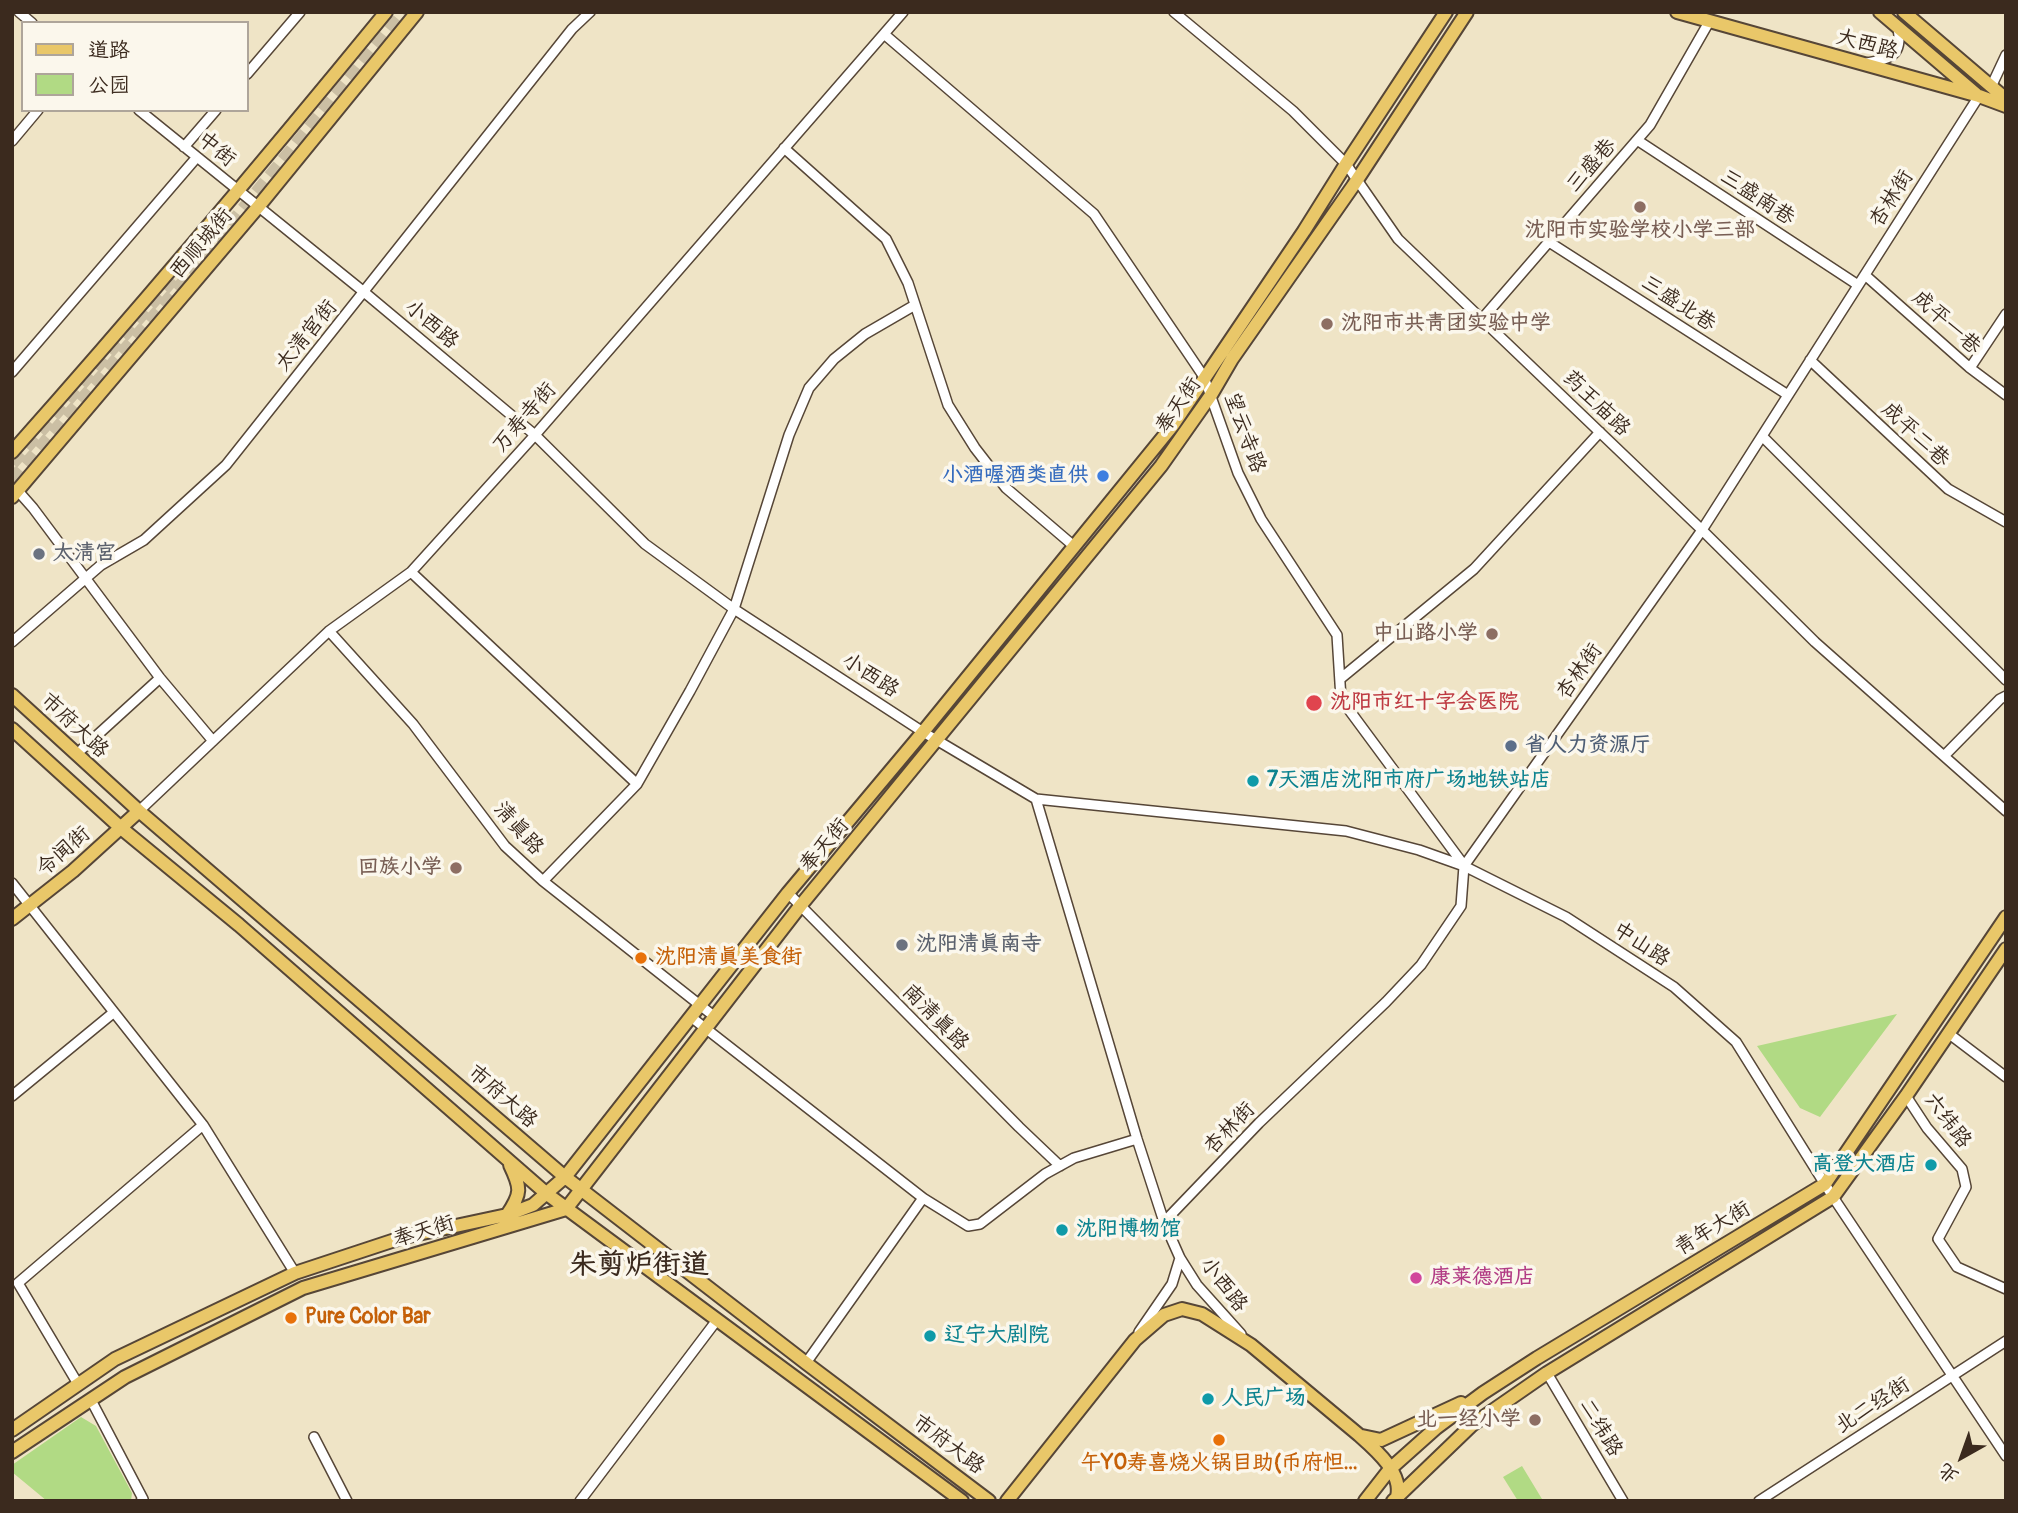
<!DOCTYPE html>
<html>
<head>
<meta charset="utf-8">
<style>
  body { margin:0 }
  #map { position:relative; width:2018px; height:1513px; overflow:hidden; background:#efe4c6; font-family:Pangolin,"LXGW WenKai TC",sans-serif }
  canvas { display:block }
  .frame { position:absolute; inset:0; border:14px solid #3b2a1e; pointer-events:none }
  .legend { position:absolute; left:21px; top:21px; width:228px; height:91px; box-sizing:border-box; background:#fbf7ec; border:2px solid #aea59a; margin:0; padding:9px 12px; list-style:none; font-size:21px; color:#3b2a1e }
  .legend li { display:flex; align-items:center; gap:14px; height:35px }
  .legend b { width:35px; border:2px solid #aea59a }
  .north { position:absolute; left:1927px; top:1422px; width:70px; height:70px; -webkit-text-stroke:5px #fbf7ec; paint-order:stroke; rotate:220deg; font-size:19px; font-weight:700; line-height:28px; text-align:center; color:#3b2a1e }
  .north::after { content:''; display:block; margin:auto; width:24px; height:32px; background:#3b2a1e; clip-path:polygon(50% 0,100% 100%,50% 72%,0 100%) }
</style>
</head>
<body>
<div id="map">
<canvas width="2018" height="1513"></canvas>
<div class="frame"></div>
<ul class="legend">
<li><b style="height:9px;background:#e9c769"></b>道路</li>
<li><b style="height:19px;background:#b1da84"></b>公园</li>
</ul>
<div class="north">北</div>
</div>
<script>
const c = document.querySelector('canvas').getContext('2d');
c.lineJoin = 'round';
function fillPath(path, color) { c.fillStyle = color; c.fill(path, 'evenodd'); }
function trace(path, color, width, dash) { c.strokeStyle = color; c.lineWidth = width; c.lineCap = dash ? 'butt' : 'round'; c.setLineDash(dash || []); c.stroke(path); }
function label(font, color, halo, rows, align = 'center') {
  c.font = font + ' Pangolin,"LXGW WenKai TC",sans-serif'; c.lineWidth = 7; c.setLineDash([]); c.textBaseline = 'middle'; c.strokeStyle = halo; c.fillStyle = color; for (const [text, x, y, turn = 0] of rows) {
    c.save(); c.translate(x, y); c.rotate((+turn || 0) * Math.PI / 180); c.textAlign = isNaN(turn) ? turn : align; if (halo) c.strokeText(text, 0, 0); c.fillText(text, 0, 0); c.restore();
  }
}
fillPath(new Path2D(`
  M1897 1014 1820 1117 1800 1108 1757 1046Z
  M81 1417 96 1426 132 1493 131 1501H47L12 1472V1465Z
  M1522 1466 1542 1499 1539 1501H1518L1503 1477Z`), '#b1da84');
trace(new Path2D(`
  M12 463 202 245
  M12 481 184 282 405 12`), '#cbbfa4', 14, [14, 7]);
const minor = new Path2D(`
  M19 12 32 23
  M1174 12 1293 111 1346 164 1398 239 1702 530 1815 642 2006 811
  M884 34 1094 214 1204 377 1238 473 1261 519 1337 635 1341 699 1463 864
  M1867 63C1891 59 1903 55 1898 28
  M247 74 300 12
  M1991 87 2006 55
  M139 110 364 292 535 435 645 544 734 609 923 732 1036 799 1137 1139 1164 1222 1180 1258 1197 1285 1241 1334
  M1637 140 1858 285
  M12 141 38 110
  M184 147 216 110
  M784 148 886 239 908 283 948 405 975 448 1006 488 1075 547
  M1549 242 1788 395
  M1865 275 1970 368 2006 395
  M1482 319 1650 125 1709 22
  M1810 360 1948 489 2006 522
  M1970 368 2006 314
  M12 372 197 157
  M1762 436 2006 680
  M18 491 33 508 160 678 213 741
  M411 572 637 784
  M329 631 413 724 505 846 543 881 715 1017
  M12 642 101 565 144 540 226 465 572 29 590 12
  M1340 679 1474 569 1600 432
  M82 749 160 678
  M1944 756 2000 699 2006 696
  M1036 799 1346 831 1419 850 1464 866 1566 917 1674 987 1736 1042 1833 1197 2006 1456
  M139 811 329 631 411 572 535 435 903 12
  M543 881 637 784 690 691 734 609 789 435 809 388 834 359 865 334 915 305
  M12 883 203 1125 295 1273
  M788 893 1019 1127 1060 1166
  M691 1017 923 1198 968 1226 980 1224 1045 1174 1074 1158 1137 1139
  M1948 1033 2006 1077
  M12 1096 113 1013
  M1906 1096 1927 1128 1962 1169 1966 1187 1938 1239 1957 1267 2006 1289
  M1164 1222 1259 1123 1386 1002 1421 965 1461 906 1464 866 1702 530 1979 96
  M1139 1332 1172 1284 1180 1258
  M806 1363 923 1198
  M1547 1373 1623 1501
  M78 1384 18 1283 203 1125
  M91 1400 143 1499 141 1501
  M314 1437 347 1501
  M580 1501 717 1320
  M1759 1501 2006 1341`);
const major = new Path2D(`
  M1677 12 1979 96 2006 106
  M1880 12 1976 94
  M1904 12 2006 99
  M12 452C140 308 264 161 386 12
  M12 497 258 207 417 12
  M12 695 139 811 565 1177 806 1363 989 1501
  M12 729 121 828 239 925 547 1194 962 1501
  M12 919 73 871 139 811
  M507 1215C522 1193 521 1188 510 1165
  M12 1430 115 1359 295 1273 404 1237 507 1215 533 1205 565 1177 788 893 923 732 1173 425 1304 231 1346 164 1446 12
  M1362 1436 1381 1440 1461 1403
  M12 1452 125 1377 303 1288 566 1209 801 905 1161 466 1211 395 1232 359 1353 186 1467 12
  M1007 1501 1135 1340 1164 1315 1182 1309 1202 1314 1251 1345 1359 1435C1376 1450 1403 1473 1397 1497
  M1365 1501 1390 1469 1436 1428 1483 1393 1537 1358 1825 1184 2006 917
  M1393 1501 1472 1425 1547 1373 1833 1197 1906 1096 2006 949`);
trace(minor, '#564637', 12);
trace(major, '#564637', 16);
trace(minor, '#fff', 9);
trace(major, '#e9c769', 12);
for (const [x, y, r, color] of [
  [1640,207,7,"#8d6e63"],
  [1327,324,7,"#8d6e63"],
  [1103,476,7,"#3f7fe0"],
  [39,554,7,"#6b7280"],
  [1492,634,7,"#8d6e63"],
  [1314,703,9,"#e0444e"],
  [1511,746,7,"#5c6f8a"],
  [1253,781,7,"#0f9aa8"],
  [456,868,7,"#8d6e63"],
  [902,945,7,"#6b7280"],
  [641,958,7,"#e8710a"],
  [1931,1165,7,"#0f9aa8"],
  [1062,1230,7,"#0f9aa8"],
  [1416,1278,7,"#d1479c"],
  [291,1318,7,"#e8710a"],
  [930,1336,7,"#0f9aa8"],
  [1208,1399,7,"#0f9aa8"],
  [1535,1420,7,"#8d6e63"],
  [1219,1440,7,"#e8710a"]
]) { const dot = new Path2D(); dot.arc(x, y, r, 0, 2 * Math.PI); c.fillStyle = color; c.fill(dot); trace(dot, '#fbf7ec', 2.5); }
label('21px', '#3b2a1e', '#fbf7ec', [
  ["大西路",1867,45,15],
  ["中街",216,150,39],
  ["三盛巷",1592,166,-49],
  ["三盛南巷",1757,198,33],
  ["杏林街",1892,199,-58],
  ["西顺城街",202,244,-50],
  ["三盛北巷",1678,304,33],
  ["成平一巷",1946,323,42],
  ["小西路",431,325,40],
  ["太清宫街",307,336,-51],
  ["药王庙路",1596,404,44],
  ["奉天街",1179,406,-56],
  ["万寿寺街",525,418,-49],
  ["望云寺路",1244,433,70],
  ["成平二巷",1915,435,43],
  ["杏林街",1580,672,-55],
  ["小西路",870,676,33],
  ["市府大路",74,726,43],
  ["清真路",518,829,48],
  ["奉天街",825,846,-50],
  ["令闻街",64,852,-41],
  ["中山路",1641,945,33],
  ["南清真路",935,1018,45],
  ["市府大路",502,1097,41],
  ["六纬路",1947,1121,53],
  ["杏林街",1230,1129,-46],
  ["青年大街",1713,1229,-31],
  ["奉天街",424,1232,-17],
  ["小西路",1223,1285,52],
  ["北二经街",1873,1406,-33],
  ["二纬路",1600,1428,59],
  ["市府大路",948,1445,37]
]);
label('bold 21px', '#785e54', '#fbf7ec', [
  ["沈阳市实验学校小学三部",1640,231,"center"],
  ["沈阳市共青团实验中学",1341,324,"left"],
  ["中山路小学",1478,634],
  ["回族小学",442,868],
  ["北一经小学",1521,1420]
], 'right');
label('bold 21px', '#366cbe', '#fbf7ec', [
  ["小酒喔酒类直供",1089,476]
], 'right');
label('bold 21px', '#5b616d', '#fbf7ec', [
  ["太清宫",53,554],
  ["沈阳清真南寺",916,945]
], 'left');
label('bold 21px', '#be3a42', '#fbf7ec', [
  ["沈阳市红十字会医院",1330,703]
], 'left');
label('bold 21px', '#4e5e75', '#fbf7ec', [
  ["省人力资源厅",1525,746]
], 'left');
label('bold 21px', '#0d838f', '#fbf7ec', [
  ["7天酒店沈阳市府广场地铁站店",1267,781],
  ["高登大酒店",1917,1165,"right"],
  ["沈阳博物馆",1076,1230],
  ["辽宁大剧院",944,1336],
  ["人民广场",1222,1399]
], 'left');
label('bold 21px', '#c56008', '#fbf7ec', [
  ["沈阳清真美食街",655,958],
  ["Pure Color Bar",305,1318],
  ["午YO寿喜烧火锅目助(币府怛...",1219,1464,"center"]
], 'left');
label('bold 21px', '#b23c85', '#fbf7ec', [
  ["康莱德酒店",1430,1278]
], 'left');
label('bold 28px', '#3b2a1e', '#fbf7ec', [
  ["朱剪炉街道",639,1266]
]);
</script>
</body>
</html>
